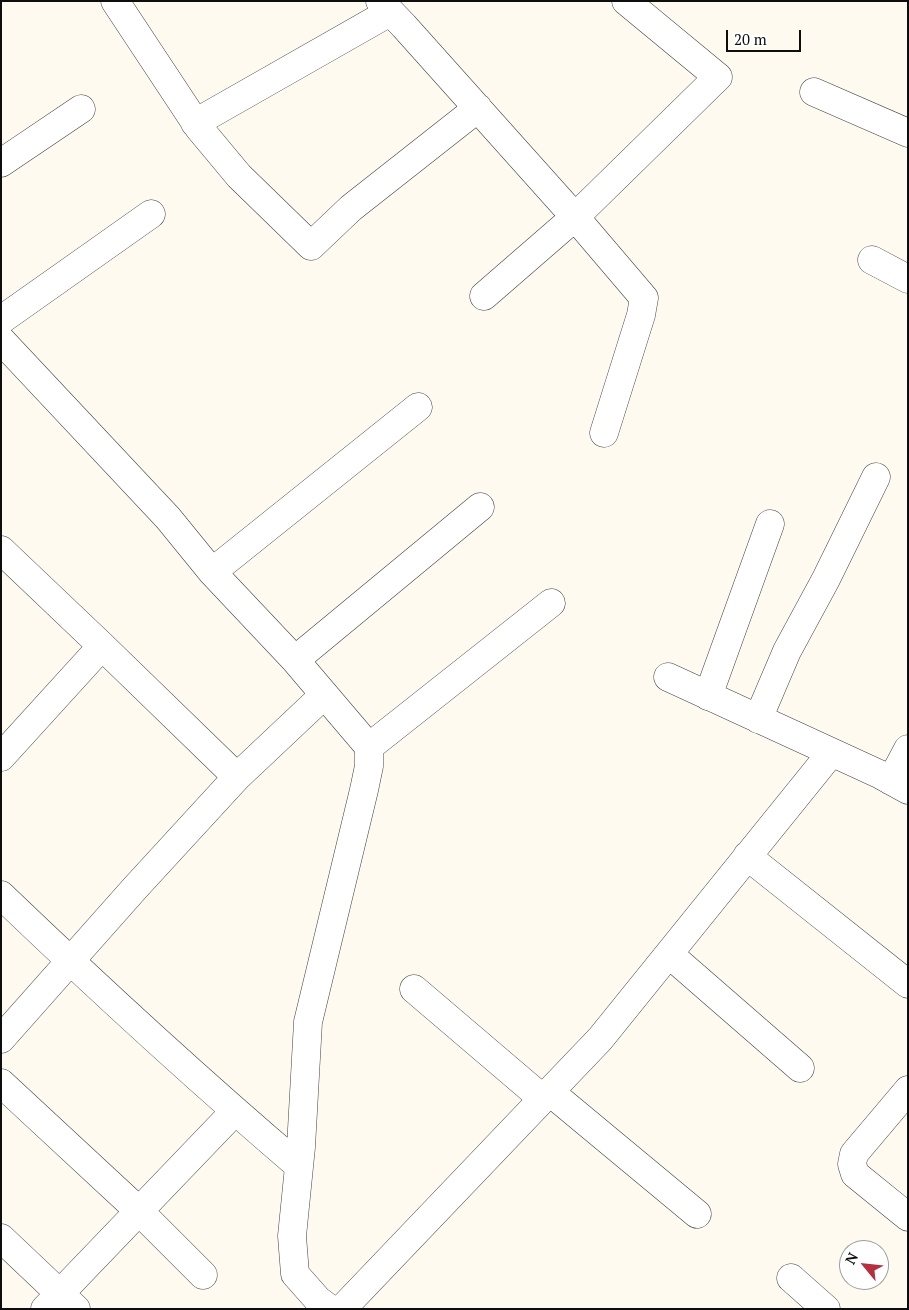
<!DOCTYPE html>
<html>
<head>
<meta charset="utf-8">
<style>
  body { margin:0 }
  #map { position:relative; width:909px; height:1310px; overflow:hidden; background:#fefaf0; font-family:"PT Serif",serif }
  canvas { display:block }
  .frame { position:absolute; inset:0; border:2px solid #0e0e0e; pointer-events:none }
  .north { position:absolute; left:839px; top:1240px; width:50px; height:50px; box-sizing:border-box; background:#fff; border:1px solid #9f9f9f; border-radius:50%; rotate:298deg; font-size:14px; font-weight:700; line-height:20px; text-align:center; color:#0e0e0e }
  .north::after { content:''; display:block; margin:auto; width:18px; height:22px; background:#b72e3f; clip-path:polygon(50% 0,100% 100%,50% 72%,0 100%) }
  .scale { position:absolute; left:726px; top:30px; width:75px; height:22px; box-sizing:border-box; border:2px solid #0e0e0e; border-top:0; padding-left:6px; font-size:15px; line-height:18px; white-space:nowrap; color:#0e0e0e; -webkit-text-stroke:4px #fff; paint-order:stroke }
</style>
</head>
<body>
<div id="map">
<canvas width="909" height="1310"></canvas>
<div class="frame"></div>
<div class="north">N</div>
<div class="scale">20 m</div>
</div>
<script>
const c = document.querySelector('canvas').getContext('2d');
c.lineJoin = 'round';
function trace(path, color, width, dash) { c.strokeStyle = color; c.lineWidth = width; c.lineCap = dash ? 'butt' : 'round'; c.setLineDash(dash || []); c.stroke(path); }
const minor = new Path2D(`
  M115 1 199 128 239 176 311 246 351 208 478 108
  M380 1 404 26 575 217 644 298 641 315 604 433
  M814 92 908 133
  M195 123 390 12
  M1 163 81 109
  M872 260 908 279
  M484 296 575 217 718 77 626 1
  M1 320 151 214
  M1 340 168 518 212 572 295 660 369 747V766L364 790 308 1022 301 1147 292 1236 295 1274 318 1300 330 1309
  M1 550 102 646 237 777
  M212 572 418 407
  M295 660 480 507
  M668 677 879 774 908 790
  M708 696 770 524
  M758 719 787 651 826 579 876 477
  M369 747 551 603
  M1 757 102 646
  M891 781 908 749
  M747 856 908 984
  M1 895C98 988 197 1079 299 1166
  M669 954 800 1068
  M414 989 543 1099
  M1 1039 135 888 237 777 324 695
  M1 1083 139 1211 203 1275
  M908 1090 854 1154 852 1164 855 1174 908 1217
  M550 1092 697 1214
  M1 1238 76 1309
  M791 1278 826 1309
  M45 1309 235 1111
  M342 1309 600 1039 831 753`);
trace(minor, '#414141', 29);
trace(minor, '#fff', 28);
</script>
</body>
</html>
